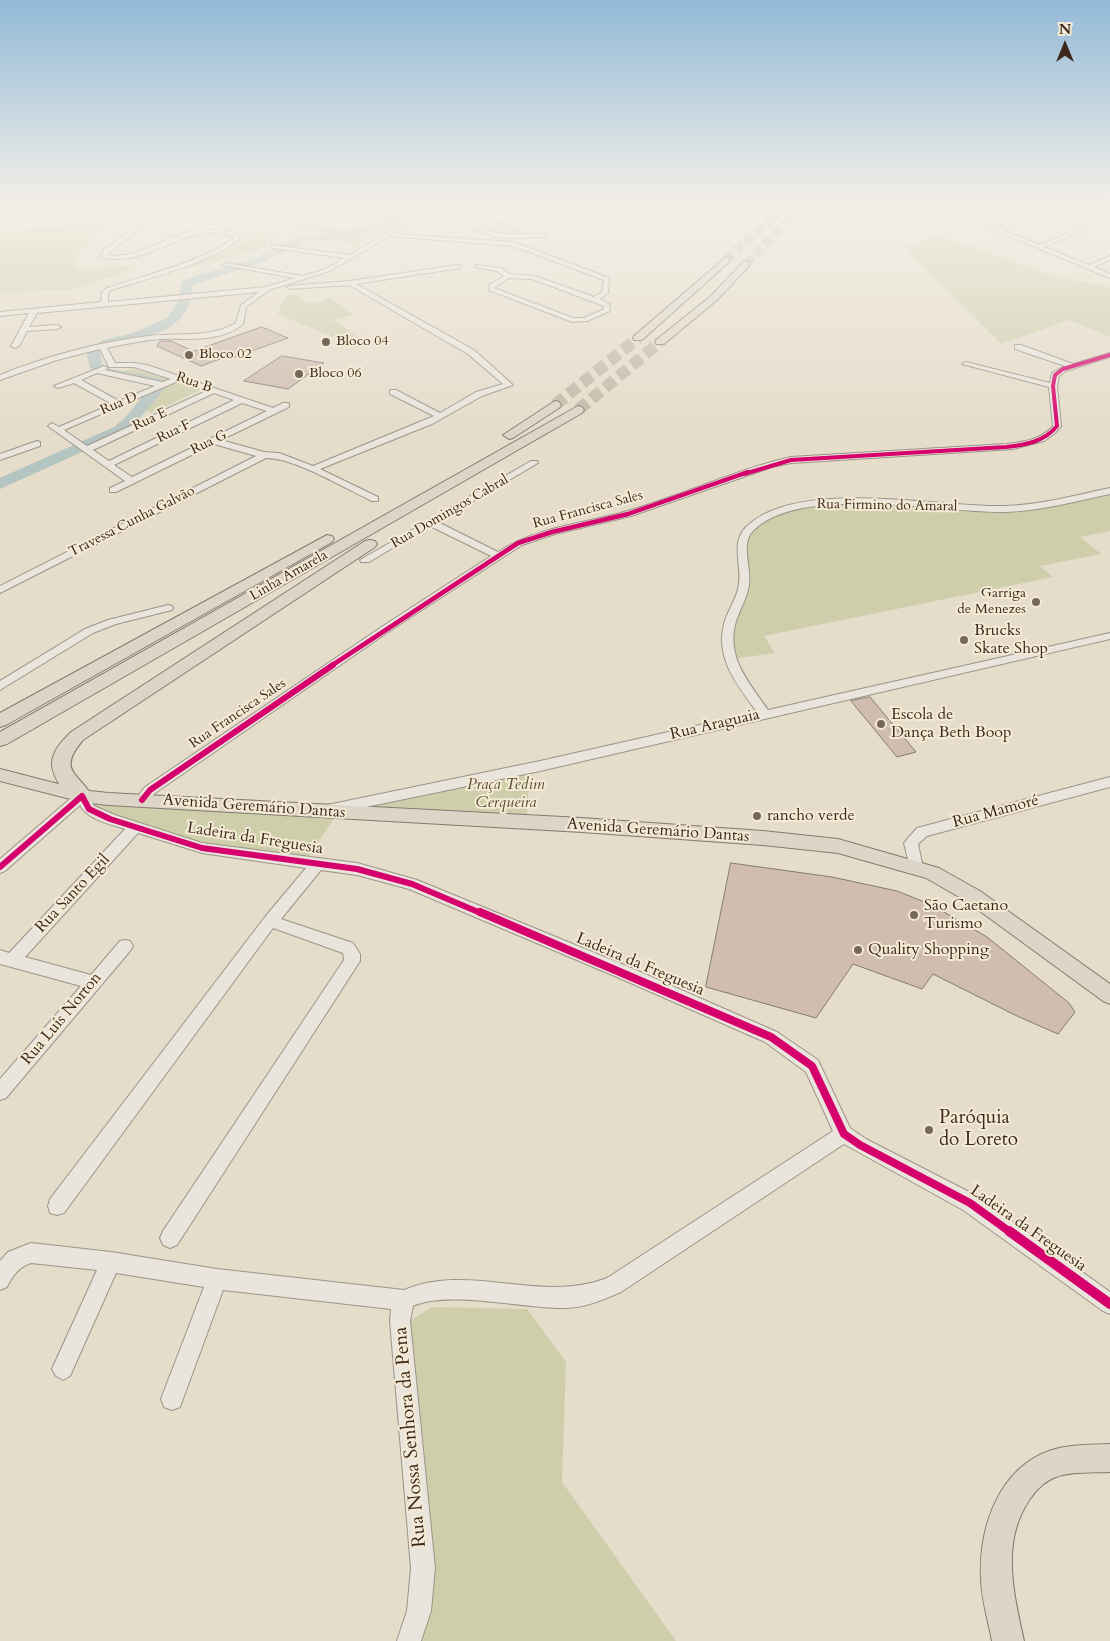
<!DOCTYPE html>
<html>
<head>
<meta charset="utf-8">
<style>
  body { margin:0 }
  #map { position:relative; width:1110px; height:1641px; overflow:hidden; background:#e5dcca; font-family:Cardo,serif }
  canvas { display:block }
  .north { position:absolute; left:1040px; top:20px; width:50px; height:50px; -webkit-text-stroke:4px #f5ebd5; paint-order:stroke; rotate:0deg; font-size:14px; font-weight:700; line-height:20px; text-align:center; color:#3c281d }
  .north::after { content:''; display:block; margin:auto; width:18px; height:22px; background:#3c281d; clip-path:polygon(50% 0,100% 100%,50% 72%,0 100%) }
</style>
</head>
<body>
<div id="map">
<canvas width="1110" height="1641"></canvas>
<div class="north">N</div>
</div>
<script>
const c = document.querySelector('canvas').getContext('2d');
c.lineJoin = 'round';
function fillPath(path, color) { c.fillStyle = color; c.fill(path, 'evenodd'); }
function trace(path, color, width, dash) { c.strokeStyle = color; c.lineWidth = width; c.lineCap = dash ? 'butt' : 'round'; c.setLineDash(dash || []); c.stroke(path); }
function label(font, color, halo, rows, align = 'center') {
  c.font = font + ' Cardo,serif'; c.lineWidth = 4; c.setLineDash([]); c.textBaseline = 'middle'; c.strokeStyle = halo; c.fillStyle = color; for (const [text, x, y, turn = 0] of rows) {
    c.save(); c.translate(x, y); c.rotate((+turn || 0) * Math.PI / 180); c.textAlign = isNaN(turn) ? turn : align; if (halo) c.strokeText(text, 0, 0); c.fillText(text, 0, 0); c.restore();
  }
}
fillPath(new Path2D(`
  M351 207H426L434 213 408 220C400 218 393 225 385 227 374 230 360 223 351 217L355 209Z
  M205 208 244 210 271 214 243 227 162 215Z
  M106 223 95 236 80 249 74 267 89 269 136 266 114 276 73 289 0 293V231Z
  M508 223 529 233 502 235 480 230Z
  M309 224 352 231 335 235 292 229 299 225Z
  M256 231 280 236C265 253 200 265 177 270 203 260 236 252 256 231Z
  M358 232 378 235 357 246 336 243Z
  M937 234 1056 277 1110 287V337L1069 320 1001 344 905 248Z
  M295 294C311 306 312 305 330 297L353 315 333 320 355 334V346L277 314 286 295Z
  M135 366 134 369 200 388 199 391 151 413 138 407 137 404 152 396 160 384 121 373Z
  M1110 492V531L1080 537 1101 554 1040 566 1053 577 764 636 775 653 732 659 727 650 736 610 746 533 765 519 809 506 866 504 999 511Z
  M530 769 527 815 362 807Z
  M90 800 336 815 308 858 204 844 110 815 98 808Z
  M432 1307 527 1309 566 1362 562 1482 676 1641H408L422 1582 400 1327Z`), '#ceceab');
fillPath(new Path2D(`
  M414 207H426L401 223 381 230 326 241H304L268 260 193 285C189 341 138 332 100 353L103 366 106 368 163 379 167 386 134 425 124 433 0 489V478L114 427 124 419 152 385 97 374 90 368 86 351 103 340 133 333 167 318 177 304 183 280 260 256 298 236 326 235 375 225 393 219Z`), '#b4c4c1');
const building = new Path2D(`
  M262 327 288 338 232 358 228 356 201 366 157 346 160 341H171L193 351Z
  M282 356 324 363 288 389 244 381Z
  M870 697 916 752 897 757 851 701Z
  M731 863 832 877 897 891 932 905 987 937 1069 1003 1075 1012 1058 1034 1017 1016 933 974 922 989 853 964 816 1018 706 987Z`);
fillPath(building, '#d0bdb0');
trace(building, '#837b70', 1);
trace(new Path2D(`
  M726 260 772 217
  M746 264 790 218`), '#c3b8a7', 9, [9, 4.5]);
trace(new Path2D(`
  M555 405 638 338
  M578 410 660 342`), '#c3b8a7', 12, [12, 5.5]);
const minor = new Path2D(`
  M475 207H484L405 227 393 234 514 242 609 278 608 293 600 299 609 304 610 311 587 321 572 322 489 290V285L504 276 497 271 475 267V265L501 268 510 274 535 276 594 297 602 292 604 280 513 246 389 236 330 271 269 290 246 307 243 324C221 343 187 338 161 339 143 340 125 344 107 348L115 363H134L147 365 273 408 283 403H289V407L221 440 264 452 279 453 313 466 434 416 390 394V390H396L440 413 476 392 503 384 468 354 349 285 290 289 287 287 288 286 350 281 458 265 460 266V268L356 284 474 350 513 385 482 396 432 424 320 469 378 497V501H372C344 488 295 458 266 458L0 593V586L256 456 214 444 116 492H110V488L125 481 48 426 52 423 59 427 112 404 74 383 58 388 54 386 104 366 108 368 105 370 162 382 171 379 134 367H109L100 349 57 360 0 380V375C47 356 98 342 149 336 179 332 208 339 236 323L241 305 259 292 37 313 29 327 57 325 61 327 57 329 27 331 19 346 15 348 11 346 29 313 0 316V312L101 302 102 292 107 288C145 275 202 262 234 238 228 233 222 234 215 233 186 232 165 249 137 256 126 260 115 260 103 257L101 254 104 250 140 224 142 227 107 255C136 259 158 241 184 233 196 229 207 230 219 230 228 231 234 231 240 238 217 261 144 280 111 290L108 293V302L266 287 295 278 222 265 225 263 303 276 326 269 344 258 273 248 271 245 349 255 401 225ZM509 278 532 279 604 306V309L584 318H573L494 288ZM97 373 155 386 119 401 81 380ZM178 381 206 391 87 446 64 430ZM214 393 234 400 109 461 93 450ZM242 403 267 411 132 477 114 465Z
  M526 207 539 209 569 207 599 212 623 207H632L591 218 588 216 593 214 569 210 546 211 542 212V215L484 230 502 234H548L546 237 502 238 474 230 537 213Z
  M924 207H930L918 219 910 221V219Z
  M980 207H986L978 220 998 228 1053 207H1060L1003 230 1039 245 1110 216V220L1044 247 1089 265 1110 256V260L1094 267 1110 274V278L951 212 956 211 974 218Z
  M1105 207H1110V209L1106 208Z
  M1015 345H1021L1073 364 1110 353V357L1066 371 1059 376 1057 386 1061 426 1055 433 1044 441 1013 449 791 463 772 467 631 516 555 534 522 545 391 630 155 793 147 803H137L135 800 145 787 383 626 491 556 430 526 369 562H361L360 560 531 461H537L538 463 438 522 498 552C536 527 582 524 624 512 681 496 734 470 791 457L1006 444C1023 442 1041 440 1053 426L1049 387 962 364 966 362 1050 383 1052 373 1065 366 1015 349Z
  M37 441 40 442V446L0 460V454Z
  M1110 488V494C1076 501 1041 511 1005 512 943 513 799 483 753 531 739 545 754 572 748 590 745 602 738 613 735 625 727 659 750 684 768 710L1110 633V639L540 771 332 814 327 813 325 809 327 805 332 804 540 761 757 712C738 686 715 659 724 624 727 612 735 601 738 589 744 568 729 544 746 527 797 477 939 508 1005 506 1041 505 1076 495 1110 488Z
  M168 605 172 606 173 608 172 610 116 624 93 633 0 690V681L85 629 108 620Z
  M1110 777V787L927 836 918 844 923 868 921 872 916 874 911 872 904 843 917 828Z
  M82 791 87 793 94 806 115 815 202 843 357 863 417 880 629 967 777 1032 818 1060 850 1128 866 1139 977 1196 1110 1292V1314L1103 1311 963 1210 844 1144 621 1292C604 1299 585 1308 566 1308 525 1309 449 1290 413 1306L410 1321 435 1568 431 1611 421 1641H397L407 1611 411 1568 390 1321 391 1309 223 1290 180 1407 172 1410 164 1407 161 1399 204 1287 116 1273 70 1376 63 1380 56 1376 52 1369 97 1270 31 1263C19 1267 13 1275 7 1287L0 1290V1261L8 1252 31 1243 111 1252 217 1269 404 1290C468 1262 542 1304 607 1278L833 1131 806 1072 765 1042 617 977 409 889 357 875 321 870 281 919 353 943 360 954V961L177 1245 170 1248 163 1245 160 1238 163 1231 344 960 343 953 273 928 64 1213 57 1215 50 1213 48 1206 50 1199 265 917 306 868 202 853 138 833 25 957 91 975 120 941 125 940 130 941 133 946 130 951 6 1098 0 1100V1079L81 986 0 964V950L9 953 125 829C110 824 88 820 80 805L5 871 0 873V859L77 793Z`);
const major = new Path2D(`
  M0 769 82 790 108 793 582 818 763 831 838 839 939 868 980 891 1110 984V1004L1103 1001 966 901 926 878 838 853 763 845 582 832 108 805 82 802 0 781Z
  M1110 1444V1472C1093 1473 1073 1471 1056 1477 1045 1481 1036 1490 1030 1499 1000 1542 1014 1594 1024 1641H992C988 1620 981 1598 981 1577 979 1527 999 1469 1049 1451 1069 1444 1090 1445 1110 1444Z`);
const highway = new Path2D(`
  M779 207H788L775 219H769V215Z
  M798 207H807L793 220H787V216Z
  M726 257 729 258V262L642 340H634L633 338 634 336Z
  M746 261 749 262V266L717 300 664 344H656L655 342 656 340 711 296 743 262Z
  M555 401 559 402 561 405 559 408 513 438 509 439 503 435Z
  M578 406 582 407 584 410 582 413 7 744 0 746V732Z
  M327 535 332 536 334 539 332 542 6 725 0 727V713Z
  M370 540 375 541 377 544 375 547 83 740C57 771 78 772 92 796L89 801C71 806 51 779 52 762 53 750 63 740 71 732L365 541Z`);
trace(minor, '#9b9387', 2);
trace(major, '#837b70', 2);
trace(highway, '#837b70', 2);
fillPath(minor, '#eae5dc');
fillPath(major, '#ddd5c7');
fillPath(highway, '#ddd5c7');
trace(new Path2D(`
  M744 474 791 460 1006 447C1025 445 1044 442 1057 426L1053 386 1055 375 1063 369 1110 355`), '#d6006c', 4);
trace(new Path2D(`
  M331 666 518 543 552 532 628 514 748 472`), '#d6006c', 4.5);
trace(new Path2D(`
  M142 800 150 790 333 665
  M0 867 82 796 89 809 110 819 202 848 357 869 412 884 483 914`), '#d6006c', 6);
trace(new Path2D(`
  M480 912 771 1037 812 1066 844 1134 860 1145 970 1203 1010 1232`), '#d6006c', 8);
trace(new Path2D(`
  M1009 1231 1110 1304`), '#d6006c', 10);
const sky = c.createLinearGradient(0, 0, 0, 437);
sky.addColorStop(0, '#93bad8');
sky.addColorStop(0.47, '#f3efe7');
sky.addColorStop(1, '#f3efe700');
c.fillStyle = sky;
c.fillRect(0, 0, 1110, 437);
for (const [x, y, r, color] of [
  [326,342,5,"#77675a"],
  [189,355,5,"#77675a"],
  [299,374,5,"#77675a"],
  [1036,602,5,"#77675a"],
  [964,640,5,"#77675a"],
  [881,724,5,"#77675a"],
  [757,816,5,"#77675a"],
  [914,915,5,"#77675a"],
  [858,950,5,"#77675a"],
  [929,1130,5,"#77675a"]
]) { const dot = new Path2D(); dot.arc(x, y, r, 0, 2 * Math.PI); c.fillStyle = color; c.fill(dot); trace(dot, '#f5ebd5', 2); }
label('14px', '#3c281d', '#f5ebd5', [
  ["Bloco 04",336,342],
  ["Bloco 02",199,355],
  ["Bloco 06",309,374],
  ["Garriga",1026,594,"right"],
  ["de Menezes",1026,610,"right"]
], 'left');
label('14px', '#3c281d', '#f5ebd5', [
  ["Rua B",194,383,19],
  ["Rua D",119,404,-23],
  ["Rua E",150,420,-25],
  ["Rua F",174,432,-26],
  ["Rua G",209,443,-26],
  ["Rua Firmino do Amaral",887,506,1],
  ["Rua Francisca Sales",588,510,-15],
  ["Rua Domingos Cabral",450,512,-30],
  ["Travessa Cunha Galvão",132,522,-27],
  ["Linha Amarela",289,576,-30],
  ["Rua Francisca Sales",238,714,-34]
]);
label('16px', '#3c281d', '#f5ebd5', [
  ["Brucks",974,631],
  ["Skate Shop",974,649],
  ["Escola de",891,715],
  ["Dança Beth Boop",891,733],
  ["rancho verde",767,816],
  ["São Caetano",924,906],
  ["Turismo",924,924],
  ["Quality Shopping",868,950]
], 'left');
label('16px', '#3c281d', '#f5ebd5', [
  ["Rua Araguaia",715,725,-13],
  ["Avenida Geremário Dantas",254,807,4],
  ["Rua Mamoré",996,812,-15],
  ["Avenida Geremário Dantas",658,831,4],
  ["Ladeira da Freguesia",255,839,9],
  ["Rua Santo Egil",73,894,-47],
  ["Ladeira da Freguesia",640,965,23],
  ["Rua Luís Norton",62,1019,-50],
  ["Ladeira da Freguesia",1028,1229,35]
]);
label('italic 16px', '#5c4e3a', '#f5ebd5', [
  ["Praça Tedim",506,785],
  ["Cerqueira",506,803]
]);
label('19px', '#3c281d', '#f5ebd5', [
  ["Paróquia",939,1119],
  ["do Loreto",939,1141]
], 'left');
label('19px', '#3c281d', '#f5ebd5', [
  ["Rua Nossa Senhora da Pena",411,1437,-95]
]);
</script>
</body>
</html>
